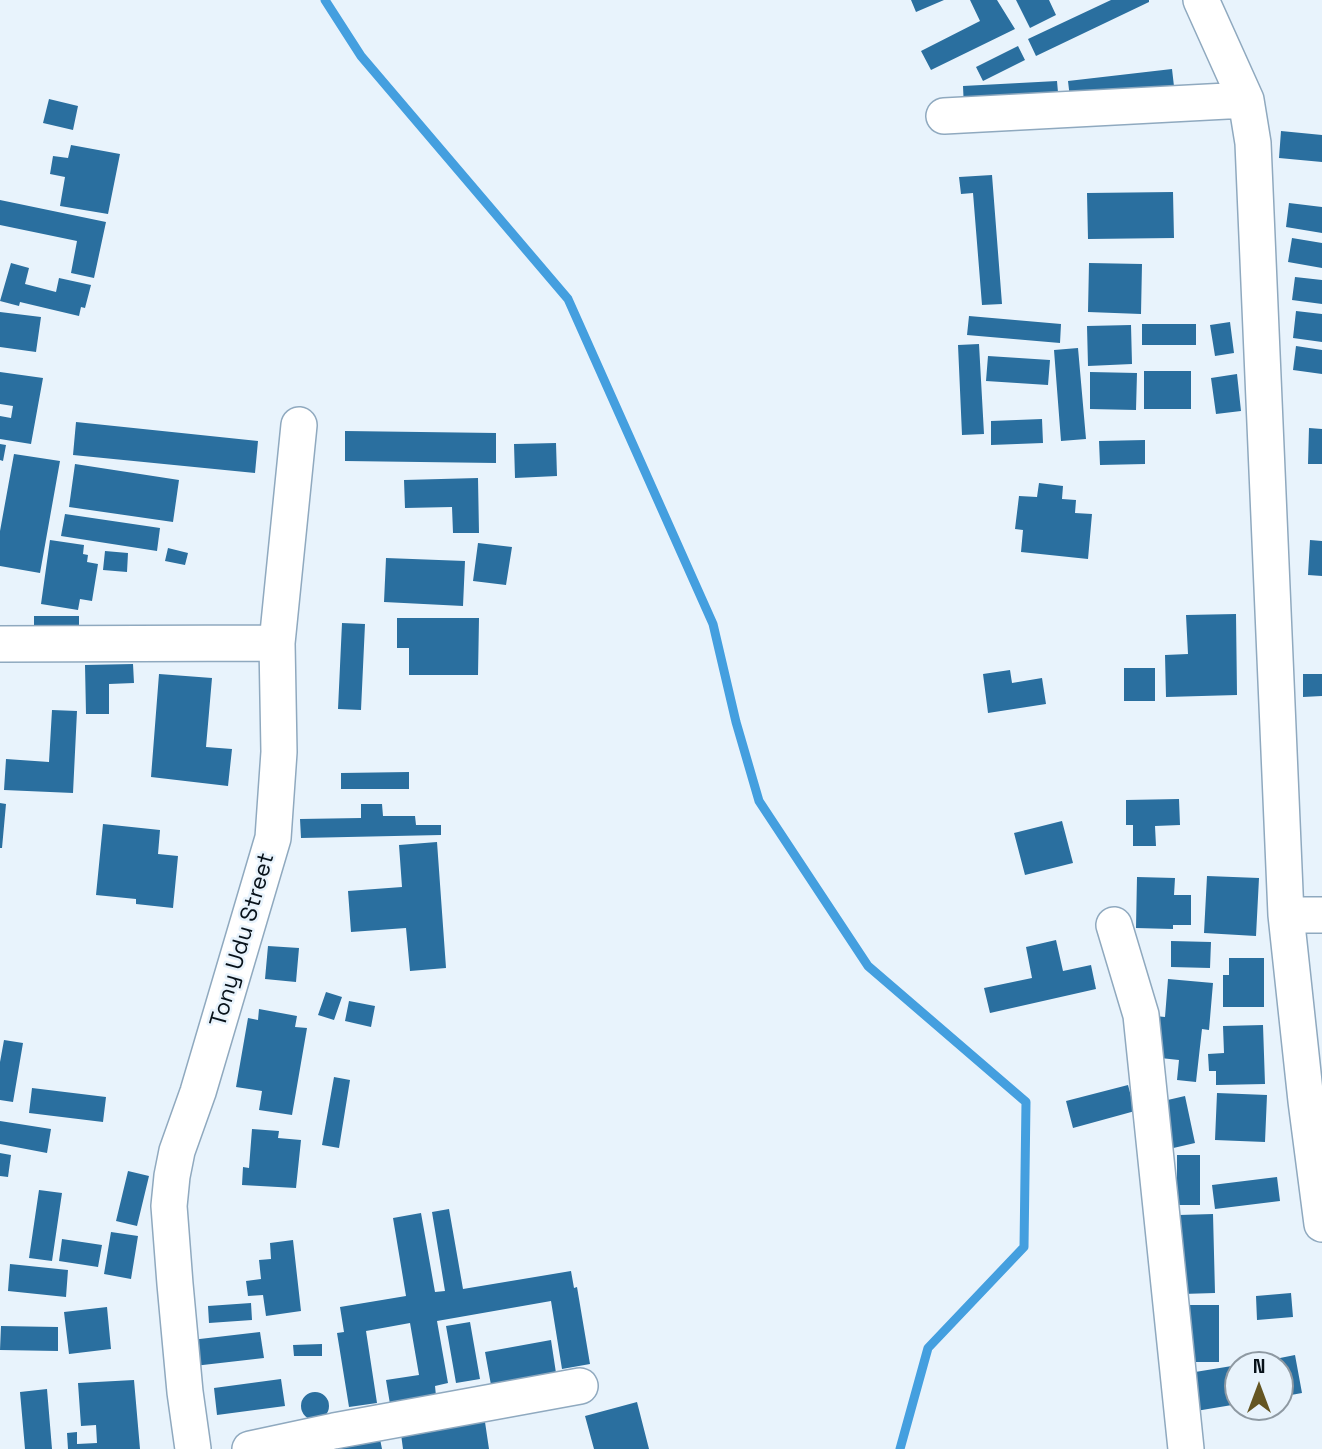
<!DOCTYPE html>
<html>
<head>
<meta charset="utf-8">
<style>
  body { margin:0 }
  #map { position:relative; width:1322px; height:1449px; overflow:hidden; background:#e8f3fc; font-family:"Space Grotesk",sans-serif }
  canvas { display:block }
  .north { position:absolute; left:1224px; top:1351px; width:70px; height:70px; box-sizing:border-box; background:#e8f3fc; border:2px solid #8e99a2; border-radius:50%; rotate:0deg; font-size:19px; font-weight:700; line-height:28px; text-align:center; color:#08121a }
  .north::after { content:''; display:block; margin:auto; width:24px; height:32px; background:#645522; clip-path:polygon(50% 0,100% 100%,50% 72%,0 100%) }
</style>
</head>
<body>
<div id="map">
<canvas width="1322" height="1449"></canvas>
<div class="north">N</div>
</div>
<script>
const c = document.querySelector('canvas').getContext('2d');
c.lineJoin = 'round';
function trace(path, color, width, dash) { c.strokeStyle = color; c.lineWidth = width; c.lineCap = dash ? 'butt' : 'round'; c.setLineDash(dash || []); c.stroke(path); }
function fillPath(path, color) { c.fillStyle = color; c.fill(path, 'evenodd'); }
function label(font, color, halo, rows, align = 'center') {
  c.font = font + ' "Space Grotesk",sans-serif'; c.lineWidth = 5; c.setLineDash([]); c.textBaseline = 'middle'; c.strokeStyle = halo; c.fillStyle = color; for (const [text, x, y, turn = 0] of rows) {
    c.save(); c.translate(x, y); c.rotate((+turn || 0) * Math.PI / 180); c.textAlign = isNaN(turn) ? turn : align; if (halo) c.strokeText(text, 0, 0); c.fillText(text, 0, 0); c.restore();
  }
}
trace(new Path2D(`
  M325 0 361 56 568 299 713 624 736 722 759 801 868 966 1026 1102 1024 1247 928 1348 900 1449`), '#449fdf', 9);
fillPath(new Path2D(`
  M911 0H944L916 12Z
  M970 0H997L1015 29 931 70 921 51 980 21Z
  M1016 0H1049L1056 15 1030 28Z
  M1111 0H1149V2L1036 56 1028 39Z
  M1018 46 1025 60 983 81 976 67Z
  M1172 69 1175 95 1071 107 1068 81Z
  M1057 81 1059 104 964 109 963 86Z
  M49 99 78 106 73 130 43 123Z
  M1281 131 1322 135V162L1279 158Z
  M71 145 120 154 108 214 60 206 65 177 50 174 53 156 68 158Z
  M992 175 1002 304 982 305 973 193 961 194 959 177Z
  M1173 192 1174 238 1088 239 1087 193Z
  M0 200 106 222 94 278 71 273 77 241 0 225Z
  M1289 203 1322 207V233L1286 227Z
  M1292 238 1322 243V268L1288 262Z
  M11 263 29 268 25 284 56 292 59 278 91 285 85 308 81 307 79 316 20 302 19 306 0 301Z
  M1089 263 1142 264 1141 314 1088 312Z
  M1295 277 1322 280V304L1292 300Z
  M1296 311 1322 314V342L1293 338Z
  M0 312 41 317 36 352 0 347Z
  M969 316 1061 324 1060 343 967 335Z
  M1230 322 1234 353 1215 356 1210 325Z
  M1142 324H1196V345H1142Z
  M1131 325 1132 364 1088 366 1087 326Z
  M979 344 984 434 962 435 958 345Z
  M1296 346 1322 350V374L1293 370Z
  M1078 348 1086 439 1061 441 1054 350Z
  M988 356 1050 360 1048 385 986 381Z
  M1144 371H1191V409H1144Z
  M0 372 43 378 31 444 0 439V416L11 418 13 406 0 404Z
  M1090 372 1137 373 1136 410 1090 409Z
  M1237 374 1241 411 1216 414 1211 378Z
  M1042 419 1043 443 991 445V421Z
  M76 422 258 441 255 473 73 455Z
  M1309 428 1322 429V464H1308Z
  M345 431 496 433V463L345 461Z
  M1145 440V464L1100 465 1099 441Z
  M556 443 557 476 515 478 514 444Z
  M0 444 6 445 3 461 0 460Z
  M14 454 60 461 40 573 0 566V531Z
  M75 464 179 480 173 522 69 507Z
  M478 478 479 533H453L452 507 405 508 404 480Z
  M1039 483 1063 486 1062 499 1076 500 1075 513 1092 514 1088 559 1021 552 1023 530 1015 529 1019 496 1037 497Z
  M65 514 160 528 157 551 61 536Z
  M50 540 84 545 83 554 88 555 87 562 98 564 92 601 80 599 78 610 41 604Z
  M1310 540 1322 541V576L1308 575Z
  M478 543 512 547 506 585 473 581Z
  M168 548 188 553 185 565 165 561Z
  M105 551 128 553 127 572 103 570Z
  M386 558 465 561 463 606 384 602Z
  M1236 614 1237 695 1166 697 1165 655 1188 654 1186 615Z
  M34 616H79V632H34Z
  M397 618H479L478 675H409V648H397Z
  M342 623 365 624 361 710 338 709Z
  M133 664 134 683 109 684V714H86L85 665Z
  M1124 668H1155V701H1124Z
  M1010 670 1012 683 1042 678 1046 704 988 713 983 674Z
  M159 674 212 678 206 747 232 749 228 786 151 777Z
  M1303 674H1322V696L1303 697Z
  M52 710 77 711 73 793 4 790 6 759 49 762Z
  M409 772V789H341V773Z
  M1179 799 1180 825 1155 826 1156 846H1133V825H1126V800Z
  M0 803 6 804 2 848H0Z
  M361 804H382L383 816H415L416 825H441V835L301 838 300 819 361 818Z
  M1062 821 1073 863 1025 875 1014 833Z
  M103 824 160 830 158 854 178 856 173 908 136 904V899L96 895Z
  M437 842 446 968 410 971 406 928 351 932 348 891 402 887 399 845Z
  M1207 876 1259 878 1256 936 1204 933Z
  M1137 877 1175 878 1174 895H1191V925H1173V929L1136 928Z
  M1056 940 1063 971 1091 965 1096 989 990 1013 984 988 1032 978 1026 947Z
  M1171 941 1211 942 1210 968 1171 967Z
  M268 946 299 948 296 982 265 979Z
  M1229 958H1264V1007H1223V975H1229Z
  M1168 979 1213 983 1209 1030 1202 1029 1196 1082 1177 1080 1179 1060 1151 1057 1155 1016 1165 1017Z
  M326 992 342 997 334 1020 318 1015Z
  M349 1001 375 1006 371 1027 345 1021Z
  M259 1009 297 1016 295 1027 307 1028 292 1115 259 1110 262 1091 236 1087 248 1018 258 1020Z
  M1263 1025 1265 1084 1216 1085V1071H1209L1208 1054 1224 1053 1223 1026Z
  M4 1040 23 1043 13 1102 0 1100V1062Z
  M334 1077 350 1080 339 1148 322 1145Z
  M1128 1085 1135 1111 1073 1128 1066 1101Z
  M32 1088 106 1097 103 1122 29 1113Z
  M1217 1093 1267 1095 1265 1142 1215 1140Z
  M1185 1096 1195 1143 1169 1149 1159 1102Z
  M0 1121 51 1129 47 1153 0 1144Z
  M252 1129 279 1131 278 1138 301 1140 296 1188 242 1185 243 1167 249 1168Z
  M0 1153 11 1155 8 1177 0 1176Z
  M1177 1155H1200V1205H1177Z
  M128 1171 149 1176 137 1226 116 1221Z
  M1277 1177 1280 1201 1215 1209 1212 1185Z
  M39 1190 62 1193 52 1261 29 1258Z
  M449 1209 463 1289 571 1271 574 1288 577 1287 590 1364 562 1369 551 1301 437 1321 448 1383 435 1386 436 1396 390 1404 386 1380 419 1375 410 1323 366 1331 377 1403 349 1407 337 1333 344 1332 340 1307 406 1296 393 1218 421 1213 435 1292 445 1291 432 1212Z
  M1213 1214 1215 1293 1182 1294 1179 1215Z
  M111 1232 138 1236 131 1279 104 1274Z
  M62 1239 102 1245 98 1267 59 1261Z
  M293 1240 301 1311 266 1316 263 1295 248 1296 246 1281 261 1279 259 1260 271 1259 270 1243Z
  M10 1264 68 1270 66 1297 8 1291Z
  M1291 1293 1293 1317 1257 1320 1256 1296Z
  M251 1303 252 1320 209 1323 208 1306Z
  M1187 1305H1219V1362H1187Z
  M107 1307 111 1349 69 1354 64 1312Z
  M470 1322 480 1379 456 1383 446 1326Z
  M1 1326 58 1327V1351L0 1350Z
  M260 1332 264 1358 194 1366 191 1340Z
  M551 1340 556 1373 491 1385 485 1352Z
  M322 1344V1356H294L293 1345Z
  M1295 1355 1302 1393 1280 1397V1365H1245Z
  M1238 1365V1404L1196 1411 1189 1373Z
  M281 1379 285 1406 217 1415 214 1388Z
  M134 1380 140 1449H68L67 1433 77 1432V1444L97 1443 96 1425 81 1426 78 1383Z
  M47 1389 52 1449H25L20 1392Z
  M301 1406a14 14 0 1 1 28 0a14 14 0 1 1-28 0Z
  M637 1402 649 1449H594L585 1416Z
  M485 1422 489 1449H403L401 1434Z
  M380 1439 382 1449H328Z`), '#2a6f9f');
const street = new Path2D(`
  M1201 0 1246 100 1253 143 1286 915 1306 1101 1322 1224
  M944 116 1246 100
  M0 644 277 643
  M1286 915H1322
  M1114 925 1141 1015 1186 1449
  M193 1449 185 1392 175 1284 169 1206 172 1176 177 1151 198 1092 273 838 279 752 277 643 299 425
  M250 1449 334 1431 580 1386`);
trace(street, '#8fa9bf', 38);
trace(street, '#fff', 35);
label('23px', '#08121a', '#e8f3fc', [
  ["Tony Udu Street",243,940,-74]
]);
</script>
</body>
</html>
